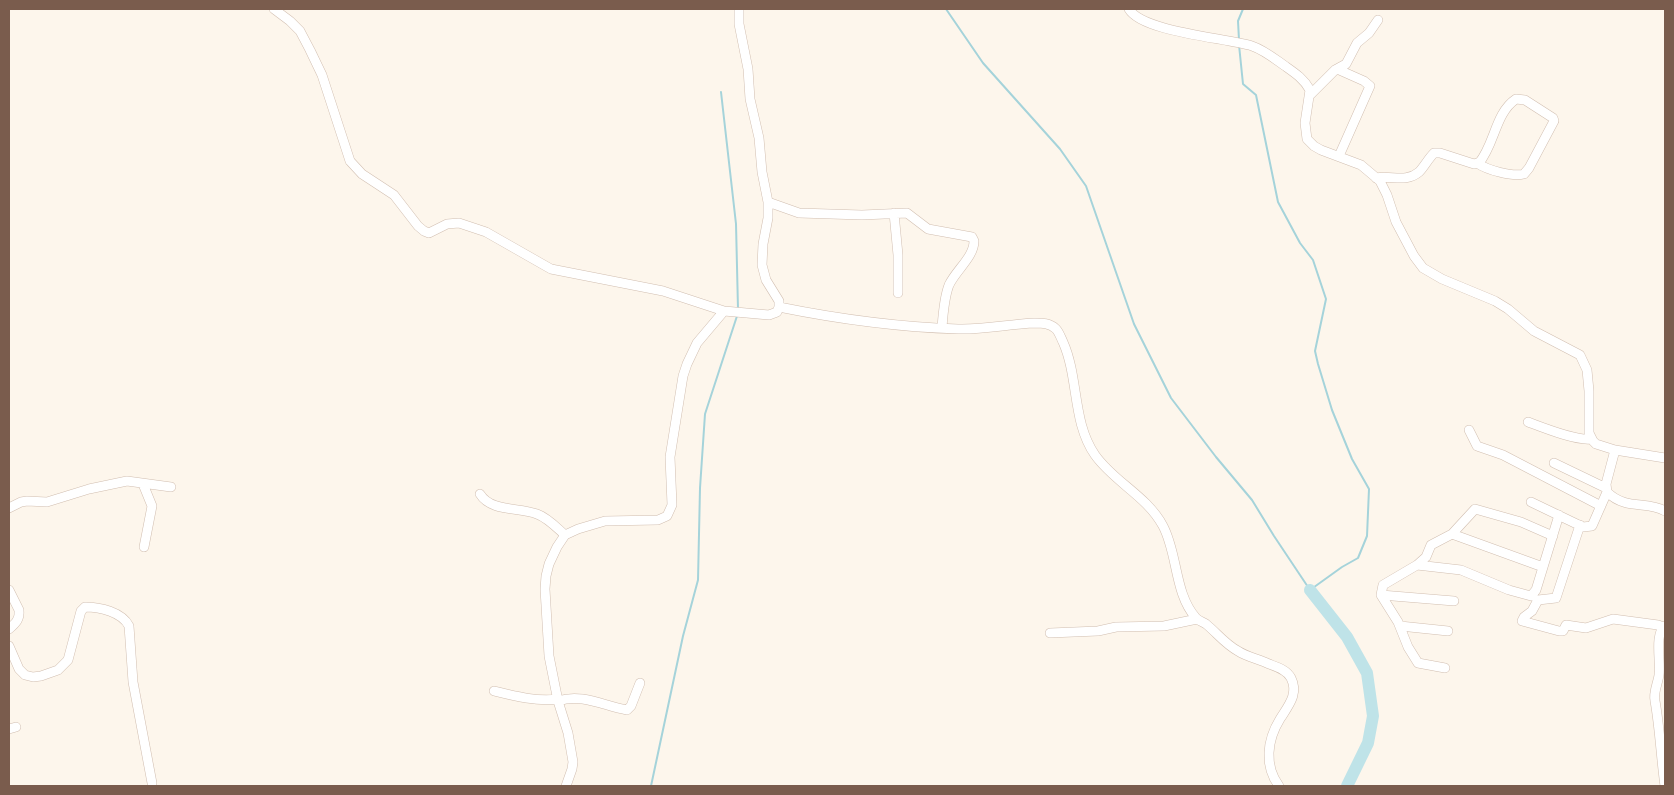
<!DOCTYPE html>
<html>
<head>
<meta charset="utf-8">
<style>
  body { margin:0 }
  #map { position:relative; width:1674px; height:795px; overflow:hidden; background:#fdf6ec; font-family:"Roboto Condensed",sans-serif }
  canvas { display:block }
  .frame { position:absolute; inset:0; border:10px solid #7a5c4d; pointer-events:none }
</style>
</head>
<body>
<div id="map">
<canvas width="1674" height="795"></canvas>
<div class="frame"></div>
</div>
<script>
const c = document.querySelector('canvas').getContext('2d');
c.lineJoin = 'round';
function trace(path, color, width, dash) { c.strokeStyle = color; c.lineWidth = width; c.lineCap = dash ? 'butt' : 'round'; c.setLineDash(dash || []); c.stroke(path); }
trace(new Path2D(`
  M946 9 983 63 1060 149 1086 186 1134 324 1171 398 1216 457 1252 500 1274 536 1310 590 1342 567 1358 558 1367 536 1369 489 1352 459 1332 410 1318 364 1315 351 1326 299 1313 260 1300 243 1278 202 1256 95 1243 84 1239 45
  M1239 40 1238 21 1243 9
  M721 92 736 224 738 309
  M651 786 683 636 698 580 700 488 705 414 737 316`), '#a5d3da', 2);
trace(new Path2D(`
  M1310 590 1347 637 1367 673 1373 716 1368 743 1347 786`), '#bfe3e8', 12);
const minor = new Path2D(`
  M274 9 290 21 300 31 310 50 322 75 350 161 362 174 394 195 418 226 424 231 429 233 447 224 459 223 486 232 551 269 663 291 724 311 769 315 777 312 779 307V301L766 280 762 265 763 244 768 218V202L762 172 759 138 750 99 748 69 739 24V9
  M1129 9C1142 32 1227 38 1252 46 1264 50 1275 59 1285 66 1295 73 1304 79 1310 90L1305 123 1307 139 1314 146 1321 150 1361 165 1380 181 1387 195 1396 222 1414 256 1423 268 1442 279 1495 301 1508 309 1534 331 1580 355 1587 370 1589 391V433L1593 441 1596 444 1615 450 1665 458
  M1337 69 1364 81 1370 86 1339 156
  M1310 95 1335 70 1346 64 1357 43 1369 33 1378 20
  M1376 178C1391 175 1406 183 1419 172 1424 167 1428 159 1434 153H1440L1474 164 1479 163C1495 144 1495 113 1516 99L1525 100 1553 118 1554 121 1529 168 1524 174C1512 177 1487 170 1477 163
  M768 202 799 213 862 215 907 213 928 229 972 237 974 241C974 257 956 270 949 285 944 298 943 314 942 328
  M894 213 898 255V293
  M779 307C838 319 898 327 958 329 983 330 1009 324 1035 323 1042 323 1050 323 1056 329 1059 332 1061 338 1063 342 1079 378 1072 422 1095 455 1114 482 1147 496 1163 526 1178 554 1174 593 1196 618 1199 621 1203 622 1206 624 1217 633 1225 644 1238 651 1247 657 1259 659 1269 664 1277 667 1287 670 1291 678 1299 694 1288 706 1280 719 1267 740 1264 766 1279 786
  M1528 422C1544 428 1576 441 1591 439
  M1469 430 1477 446 1503 455 1601 506
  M1554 463 1606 488
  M143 484 152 506 144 547
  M1607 492C1627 511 1646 500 1665 511
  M480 494C491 512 519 507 537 514 548 518 557 528 565 535
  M1531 502 1583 527 1592 526 1607 492 1606 484 1615 450
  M9 508 21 502 27 501 47 502 89 489 127 481 171 487
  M1580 525 1556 598 1538 600 1532 611 1524 617 1522 621 1559 631H1563L1566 625 1586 628 1613 619 1658 625 1663 627
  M1452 534 1543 567
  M1417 565 1426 557 1431 545 1452 534 1475 509 1521 522 1553 536
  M9 590 19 610C20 619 16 623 9 629
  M1381 595 1454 601
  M1400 626 1448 631
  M1050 633 1098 631 1116 627 1164 626 1197 619
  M9 646 19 669 25 675 33 677 41 676 58 670 68 660 81 611 85 607C100 607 122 612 129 626L133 682 152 783
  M1445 668 1418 663 1408 647 1398 622 1381 595 1383 585 1417 565 1461 570 1509 590 1531 596 1536 590 1559 515
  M494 691C514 696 537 702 558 699
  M558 701C582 693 604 706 627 710L631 706 640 683
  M9 729 16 727
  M566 786 572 769 573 762 568 733 558 701 549 656 545 589 546 576 549 564 557 547 565 535 578 529 605 521 658 520 667 516 672 505 670 457 683 376 687 364 697 343 724 311
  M1665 786C1661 758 1660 729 1655 701 1653 692 1658 683 1659 675 1661 662 1654 634 1665 626`);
trace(minor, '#d1beb0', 10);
trace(minor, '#fff', 9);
</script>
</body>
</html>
